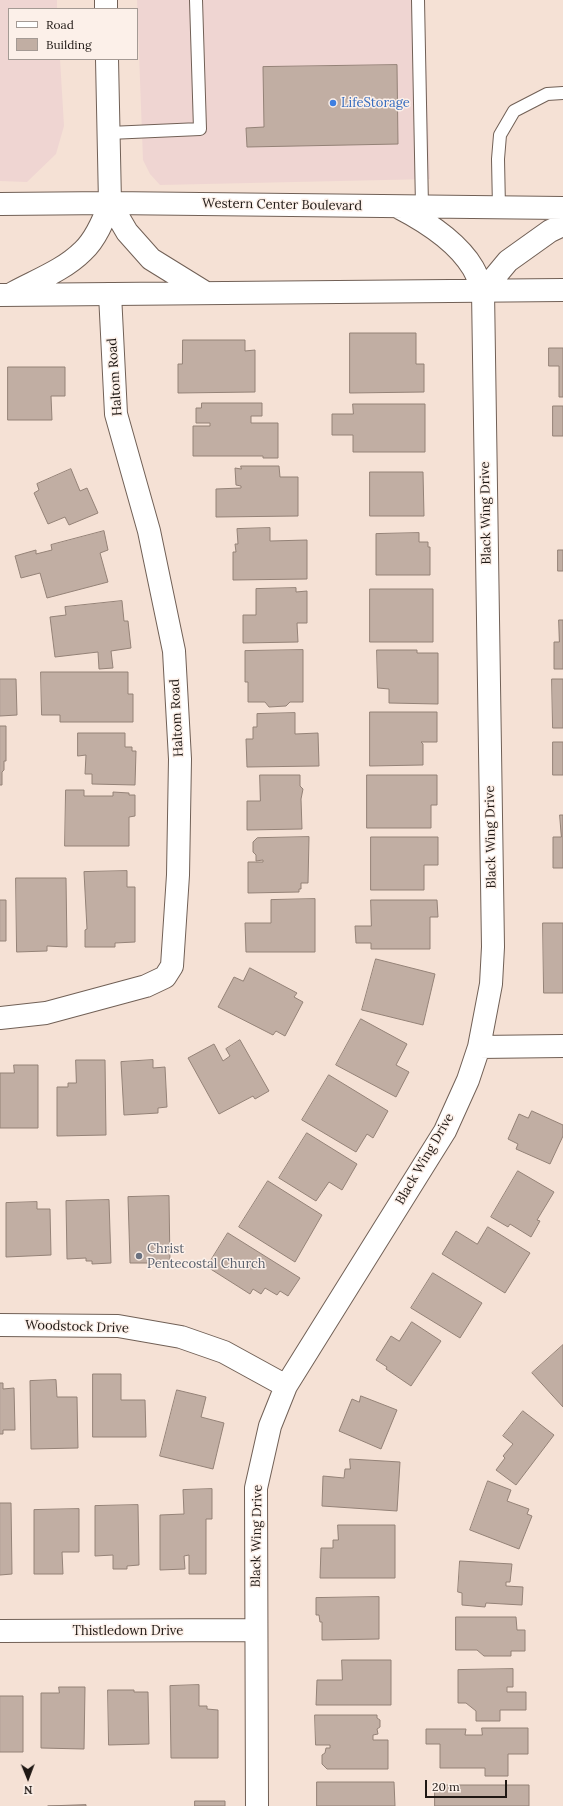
<!DOCTYPE html>
<html>
<head>
<meta charset="utf-8">
<style>
  body { margin:0 }
  #map { position:relative; width:563px; height:1806px; overflow:hidden; background:#f5e1d5; font-family:Lora,serif }
  canvas { display:block }
  .legend { position:absolute; left:8px; top:8px; width:130px; height:52px; box-sizing:border-box; background:#fcf0e9; border:1px solid #a49a94; margin:0; padding:5px 7px; list-style:none; font-size:12px; color:#1f1814 }
  .legend li { display:flex; align-items:center; gap:8px; height:20px }
  .legend b { width:20px; border:1px solid #a49a94 }
  .north { position:absolute; left:8px; top:1758px; width:40px; height:40px; -webkit-text-stroke:3px #fcf0e9; paint-order:stroke; rotate:179deg; font-size:11px; font-weight:700; line-height:16px; text-align:center; color:#1f1814 }
  .north::after { content:''; display:block; margin:auto; width:14px; height:18px; background:#1f1814; clip-path:polygon(50% 0,100% 100%,50% 72%,0 100%) }
  .scale { position:absolute; left:425px; top:1780px; width:82px; height:18px; box-sizing:border-box; border:2px solid #1f1814; border-top:0; padding-left:5px; font-size:12px; line-height:14px; white-space:nowrap; color:#1f1814; -webkit-text-stroke:3px #fcf0e9; paint-order:stroke }
</style>
</head>
<body>
<div id="map">
<canvas width="563" height="1806"></canvas>
<ul class="legend">
<li><b style="height:5px;background:#fff"></b>Road</li>
<li><b style="height:11px;background:#c1aea3"></b>Building</li>
</ul>
<div class="north">N</div>
<div class="scale">20 m</div>
</div>
<script>
const c = document.querySelector('canvas').getContext('2d');
c.lineJoin = 'round';
function fillPath(path, color) { c.fillStyle = color; c.fill(path, 'evenodd'); }
function trace(path, color, width, dash) { c.strokeStyle = color; c.lineWidth = width; c.lineCap = dash ? 'butt' : 'round'; c.setLineDash(dash || []); c.stroke(path); }
function label(font, color, halo, rows, align = 'center') {
  c.font = font + ' Lora,serif'; c.lineWidth = 3; c.setLineDash([]); c.textBaseline = 'middle'; c.strokeStyle = halo; c.fillStyle = color; for (const [text, x, y, turn = 0] of rows) {
    c.save(); c.translate(x, y); c.rotate((+turn || 0) * Math.PI / 180); c.textAlign = isNaN(turn) ? turn : align; if (halo) c.strokeText(text, 0, 0); c.fillText(text, 0, 0); c.restore();
  }
}
fillPath(new Path2D(`
  M0 0H57V9H9V59H60L64 126 56 154 27 182 0 181Z
  M137 0H424L430 179 160 185 150 174 143 160Z`), '#efd5d2');
const building = new Path2D(`
  M397 65 398 144 247 147 246 128 264 127 263 67Z
  M350 333H416V364H424V392L350 393Z
  M183 340H245V351L255 350V392L178 393V364H182Z
  M549 348H563V397H559V366H549Z
  M8 367H65V396H51L52 420H8Z
  M202 403H262V416H251V423H278V458H263V456H193V426H210V423H196V408H201Z
  M353 404H425V452H353V435H332V414H353Z
  M553 406H563V436H553Z
  M241 466H279L280 477H298V516L216 517V489L241 488V486L236 485 235 468 241 469Z
  M71 469 80 491 87 488 98 513 69 525 65 517 48 524 34 493 39 490 37 484Z
  M370 472H423L424 516H370Z
  M270 528V541L307 540V579L233 580V552H236L235 544H238L237 529Z
  M104 531 108 550 100 553 108 582 47 598 40 573 21 578 15 556 36 550V554L52 550 51 545Z
  M419 533V542H428V547H430V575H376V534Z
  M558 550H563V571H558Z
  M296 588V592L307 591V623H297L298 642 243 643V615H256V589Z
  M370 589H433V642H370Z
  M122 601 124 621H128L131 648 111 651 113 668 99 669 98 652 55 657 50 617 66 615 65 607Z
  M559 620H563V669H554V642H559Z
  M303 650V702H290L286 706 269 707 265 702H248V682H245V651Z
  M377 650H417V653H438V704L389 703V689L378 688Z
  M41 672H128V694H133V722H60V715H42Z
  M0 679H16L17 715 0 716Z
  M552 679H563V728H553Z
  M370 712H437V742H421L423 744V765L370 766Z
  M295 713V734L318 733 319 766 247 767 246 739H253V727H257V714Z
  M0 726H6V761H4V770L2 772V785H0Z
  M78 733H125V747H132V751H136L135 785 92 784V774H85L86 755 78 756Z
  M553 742H563V775H553Z
  M260 775H300V786L303 789 301 799 302 829 247 830V801H260Z
  M367 775H437V805H431V828H367Z
  M66 790H84V796H113V792L129 793V795H135V816L129 817V846H65Z
  M560 815H563V868H553V837H561Z
  M309 837 308 883H301V889H299V892L248 893V862H263V860L256 861V855L253 852V842L257 838Z
  M371 837H438V865H424V890H371Z
  M127 871V887H135V942L115 943V947H85V930L87 929 84 872Z
  M16 878H66L67 947 47 946V951L17 952Z
  M315 899V952H246L245 923H271V900Z
  M0 900H6V941H0Z
  M371 900H437L438 917H430V949H371V943H356L355 926H371Z
  M543 923H563V993H544Z
  M376 959 435 974 423 1025 362 1010Z
  M250 968 297 993 294 997 303 1002 285 1036 276 1031 273 1035 218 1007 234 977 243 981Z
  M361 1019 407 1044 396 1065 409 1072 396 1097 336 1065Z
  M240 1040 269 1091 255 1099 253 1096 219 1114 188 1058 214 1044 223 1061 230 1056 226 1049Z
  M76 1060H105L106 1135 57 1136V1087H68V1083H76Z
  M153 1060V1068L165 1067 167 1107 158 1108V1113L124 1115 121 1062Z
  M14 1065H38V1128H0V1073H14Z
  M329 1075 388 1111 373 1138 367 1134 356 1152 302 1120Z
  M532 1111 563 1125V1136L550 1164 516 1149 518 1144 508 1139 519 1114 528 1118Z
  M307 1133 357 1164 342 1190 329 1182 316 1201 279 1178Z
  M518 1171 554 1192 537 1220 540 1221 531 1237 510 1224 508 1227 491 1217Z
  M268 1181 322 1215 295 1262 239 1227Z
  M169 1196 170 1265 155 1266V1263H130L128 1197Z
  M109 1200 111 1263 92 1264V1261H86V1258L67 1259 66 1201Z
  M37 1202V1209H50L51 1255 6 1257V1203Z
  M488 1227 530 1253 505 1293 442 1254 456 1231 477 1244Z
  M228 1233 300 1278 288 1296 280 1291 277 1295 265 1288 261 1294 253 1289 250 1294 209 1268 212 1263 210 1262Z
  M433 1273 482 1303 460 1338 411 1308Z
  M412 1322 441 1341 411 1386 386 1369 387 1367 376 1360 391 1336 399 1341Z
  M563 1345V1407L532 1373Z
  M93 1374H121V1400H145L146 1437H93Z
  M56 1380 57 1397H77L78 1448 31 1449 30 1381Z
  M0 1383H3V1389L14 1388 15 1430H3V1434H0Z
  M177 1390 206 1397 201 1417 224 1423 213 1469 160 1456Z
  M361 1396 397 1410 381 1449 339 1431 352 1399 359 1402Z
  M523 1411 554 1435 516 1485 496 1470 505 1458 503 1456 513 1444 503 1436Z
  M350 1459 400 1462 397 1511 322 1506 323 1476 344 1478 345 1469H350Z
  M488 1481 511 1490 507 1501 529 1509 527 1514 532 1516 519 1549 470 1530Z
  M212 1489V1519H206V1574H189V1555L184 1556 185 1569 160 1570V1515L184 1514 183 1490Z
  M0 1503H11L12 1574 0 1575Z
  M138 1505 139 1565 127 1566V1569H113V1555L95 1556V1506Z
  M79 1509V1552H62L63 1574H34V1510Z
  M338 1525H395V1578H320L321 1548H333V1540H338Z
  M460 1561 512 1564 510 1582H506V1586L523 1587 522 1605 486 1603 485 1607 462 1605V1593L458 1592Z
  M379 1597V1639L322 1640V1622H320L319 1615H316V1598Z
  M456 1617H516L517 1630H525V1651H511V1656H484L477 1650H456Z
  M342 1660H391V1705H316L317 1680H342Z
  M513 1669V1687H507V1692H526V1710H500V1721H476V1711L466 1703H458V1670Z
  M199 1685V1706H207V1709L218 1710V1758H171L170 1686Z
  M59 1687H85L84 1749 41 1748V1693H59Z
  M108 1690H134V1692H148L149 1744 109 1745Z
  M0 1696H23V1752H0Z
  M315 1715H377V1718L380 1720V1727L377 1729 378 1734 373 1735V1740H388V1769H327L322 1764V1755L325 1753 326 1748H330V1745H316Z
  M482 1728H528V1754H508V1776H485V1768H440V1744H426V1729H466L465 1735H482Z
  M317 1782H394L395 1806H317Z
  M435 1785H529V1806H435Z
  M195 1801H225V1806H195Z
  M86 1805V1806H48Z`);
fillPath(building, '#c1aea3');
trace(building, '#948277', 1);
const service = new Path2D(`
  M418 0 422 206
  M109 133 200 129 196 0
  M499 208 498 159 500 135 514 111 547 94 563 93`);
const minor = new Path2D(`
  M0 1018 46 1013 146 986 165 977 172 966 178 875 180 759 174 651 149 531 116 414 110 294
  M479 1047 563 1046
  M0 1325 118 1326 181 1337 224 1352 286 1386
  M0 1631 256 1630
  M257 1806 256 1488 270 1426 286 1386 445 1131 468 1080 479 1047 491 984 493 947 483 291`);
const secondary = new Path2D(`
  M106 0V9
  M110 203 127 232 151 259 206 293
  M0 204 110 203 563 208
  M398 207C425 221 457 241 473 268 477 275 480 283 483 291
  M483 291 508 261 550 231 563 225
  M13 293C37 280 64 270 83 251 96 239 104 219 110 203L107 59
  M0 295 563 290`);
trace(service, '#716056', 14);
trace(minor, '#716056', 24);
trace(secondary, '#716056', 24);
trace(service, '#fff', 12);
trace(minor, '#fff', 22);
trace(secondary, '#fff', 22);
for (const [x, y, r, color] of [
  [333,103,4,"#3f7fe0"],
  [139,1256,4,"#6b7280"]
]) { const dot = new Path2D(); dot.arc(x, y, r, 0, 2 * Math.PI); c.fillStyle = color; c.fill(dot); trace(dot, '#fcf0e9', 1.5); }
label('13px', '#366cbe', '#fcf0e9', [
  ["LifeStorage",341,103]
], 'left');
label('13px', '#1f1814', '#fcf0e9', [
  ["Western Center Boulevard",282,205,1],
  ["Haltom Road",115,377,-94],
  ["Black Wing Drive",486,513,-91],
  ["Haltom Road",177,718,-93],
  ["Black Wing Drive",491,837,-91],
  ["Black Wing Drive",425,1159,-60],
  ["Woodstock Drive",77,1327,2],
  ["Black Wing Drive",257,1536,-89],
  ["Thistledown Drive",128,1631]
]);
label('13px', '#5b616d', '#fcf0e9', [
  ["Christ",147,1249],
  ["Pentecostal Church",147,1264]
], 'left');
</script>
</body>
</html>
